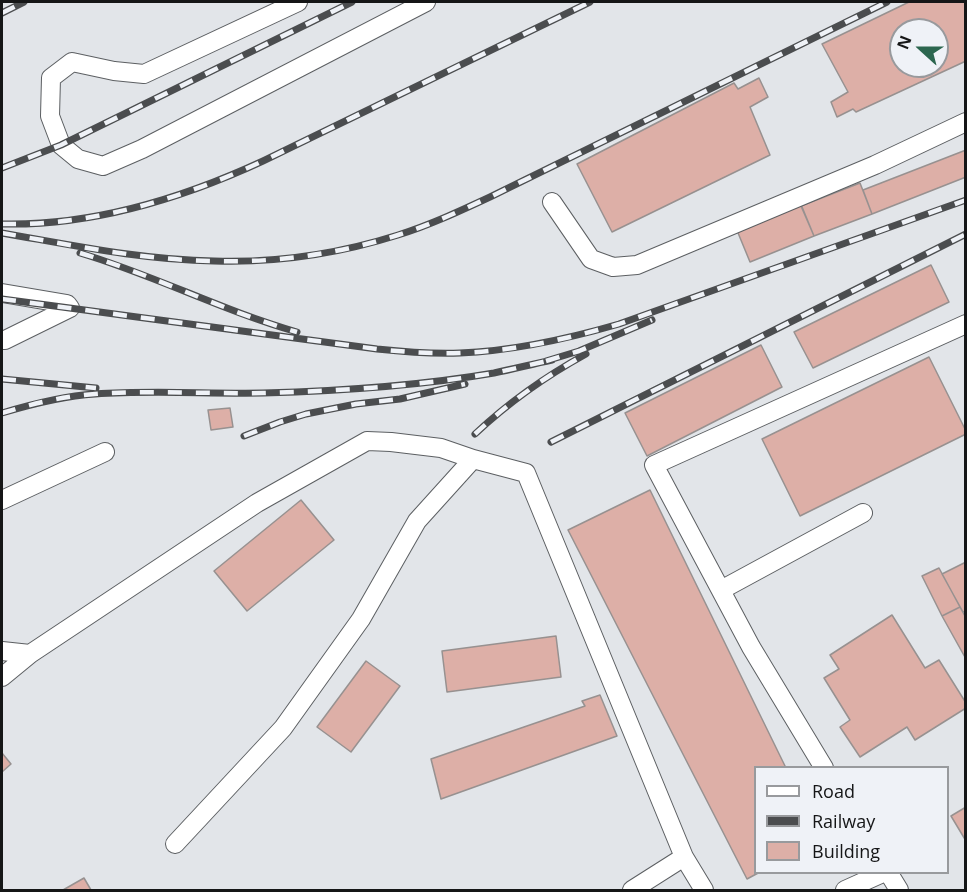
<!DOCTYPE html>
<html>
<head>
<meta charset="utf-8">
<style>
  body { margin:0 }
  #map { position:relative; width:967px; height:892px; overflow:hidden; background:#e2e5e9; font-family:"Open Sans",sans-serif }
  canvas { display:block }
  .frame { position:absolute; inset:0; border:3px solid #151617; pointer-events:none }
  .legend { position:absolute; left:754px; top:766px; width:195px; height:108px; box-sizing:border-box; background:#eff2f7; border:2px solid #989a9d; margin:0; padding:8px 10px; list-style:none; font-size:18px; color:#151617 }
  .legend li { display:flex; align-items:center; gap:12px; height:30px }
  .legend b { width:30px; border:2px solid #989a9d }
  .north { position:absolute; left:889px; top:18px; width:60px; height:60px; box-sizing:border-box; background:#eff2f7; border:2px solid #989a9d; border-radius:50%; rotate:291deg; font-size:16px; font-weight:700; line-height:24px; text-align:center; color:#151617 }
  .north::after { content:''; display:block; margin:auto; width:21px; height:27px; background:#2c664f; clip-path:polygon(50% 0,100% 100%,50% 72%,0 100%) }
</style>
</head>
<body>
<div id="map">
<canvas width="967" height="892"></canvas>
<div class="frame"></div>
<ul class="legend">
<li><b style="height:8px;background:#fff"></b>Road</li>
<li><b style="height:8px;background:#4b4d4f"></b>Railway</li>
<li><b style="height:16px;background:#ddafa7"></b>Building</li>
</ul>
<div class="north">N</div>
</div>
<script>
const c = document.querySelector('canvas').getContext('2d');
c.lineJoin = 'round';
function fillPath(path, color) { c.fillStyle = color; c.fill(path, 'evenodd'); }
function trace(path, color, width, dash) { c.strokeStyle = color; c.lineWidth = width; c.lineCap = dash ? 'butt' : 'round'; c.setLineDash(dash || []); c.stroke(path); }
const building = new Path2D(`
  M909 2H966V61L856 112 853 109 837 117 831 102 848 92 822 44ZM901 30H937V66H901Z
  M759 78 768 97 750 107 770 155 612 232 577 164 734 83 738 89Z
  M966 150V177L872 214 863 190Z
  M860 183 872 214 814 236 801 206Z
  M800 202 814 236 750 262 736 228Z
  M931 265 949 302 813 368 794 332Z
  M761 345 782 387 647 456 625 413Z
  M929 357 966 431V434L800 516 762 439Z
  M230 408 233 427 211 430 208 410Z
  M650 490 786 768H756V872H760L747 879 568 530Z
  M301 500 334 540 247 611 214 571Z
  M966 562V611L963 612 942 574Z
  M939 568 960 607 942 616 922 576Z
  M960 607 966 618V659L942 616Z
  M892 615 925 668 939 660 966 703V708L915 740 907 727 860 757 840 727 850 720 824 678 839 669 830 655Z
  M556 636 561 677 447 692 442 651Z
  M366 661 400 686 351 752 317 727Z
  M600 695 617 736 441 799 431 759 585 706 582 701Z
  M2 753 11 764 2 772Z
  M966 807V841L951 816Z
  M84 878 91 890H63Z`);
fillPath(building, '#ddafa7');
trace(building, '#979190', 1.5);
const minor = new Path2D(`
  M298 2 144 74 114 71 72 62 51 78 50 116 61 145 78 159 103 166 142 149 426 2
  M552 202 591 259 613 267 637 265 875 165 966 122
  M2 293 67 304 70 308 5 340H2
  M2 500 105 452
  M721 590 863 513
  M2 651 30 654
  M2 677 30 654 257 503 367 441 391 442 441 448 473 459
  M824 768 751 647 654 465 966 324
  M175 844 283 728 361 619 417 521 473 459 526 473 684 857 704 890
  M888 872 899 890
  M632 890 684 857
  M845 890 885 872`);
trace(minor, '#5c5f62', 20);
trace(minor, '#fff', 18);
const rail = new Path2D(`
  M2 13 24 2
  M2 168 61 145 352 2
  M2 224C92 226 181 199 263 161L590 2
  M2 233C72 245 142 260 214 261 276 263 338 254 398 235 430 225 460 211 490 197L887 2
  M80 253C154 275 223 311 297 332
  M2 299 377 349C405 352 432 354 460 353 514 351 567 339 619 324L966 200
  M546 361 579 351 652 320
  M2 379 96 388
  M2 413C32 404 63 396 95 394 151 390 207 394 263 393 340 391 418 386 494 373 513 369 533 364 552 360
  M475 434C508 403 546 376 586 354
  M244 436 280 422 306 414 356 404 400 399 465 384
  M551 442 966 234`);
trace(rail, '#4b4d4f', 7);
trace(rail, '#eff2f7', 4.5, [14]);
</script>
</body>
</html>
